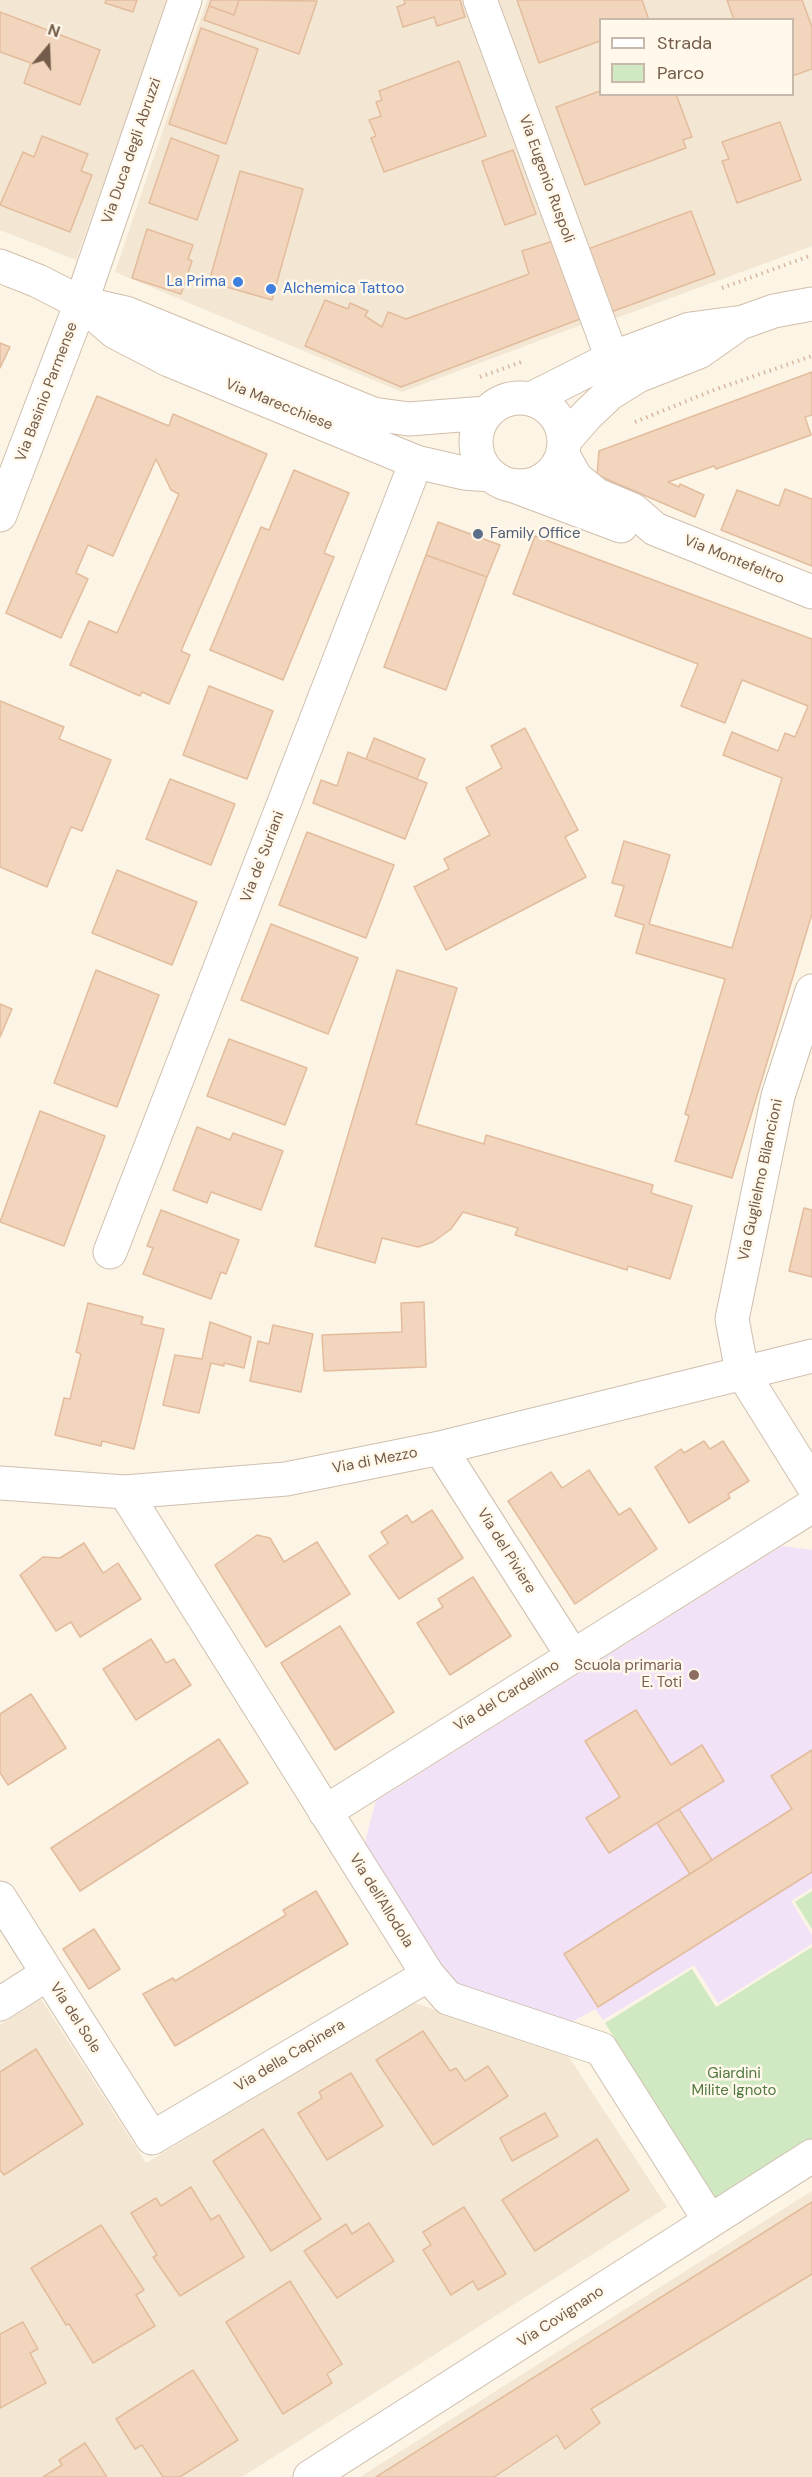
<!DOCTYPE html>
<html>
<head>
<meta charset="utf-8">
<style>
  body { margin:0 }
  #map { position:relative; width:812px; height:2477px; overflow:hidden; background:#fcf4e5; font-family:"DM Sans",sans-serif }
  canvas { display:block }
  .legend { position:absolute; left:599px; top:18px; width:195px; height:78px; box-sizing:border-box; background:#fff8eb; border:2px solid #c7baab; margin:0; padding:8px 10px; list-style:none; font-size:18px; color:#745c4a }
  .legend li { display:flex; align-items:center; gap:12px; height:30px }
  .legend b { width:30px; border:2px solid #c7baab }
  .north { position:absolute; left:18px; top:18px; width:60px; height:60px; -webkit-text-stroke:4px #fff8eb; paint-order:stroke; rotate:19deg; font-size:16px; font-weight:700; line-height:24px; text-align:center; color:#745c4a }
  .north::after { content:''; display:block; margin:auto; width:21px; height:27px; background:#745c4a; clip-path:polygon(50% 0,100% 100%,50% 72%,0 100%) }
</style>
</head>
<body>
<div id="map">
<canvas width="812" height="2477"></canvas>
<ul class="legend">
<li><b style="height:8px;background:#fff"></b>Strada</li>
<li><b style="height:16px;background:#d1e9c3"></b>Parco</li>
</ul>
<div class="north">N</div>
</div>
<script>
const c = document.querySelector('canvas').getContext('2d');
c.lineJoin = 'round';
function fillPath(path, color) { c.fillStyle = color; c.fill(path, 'evenodd'); }
function trace(path, color, width, dash) { c.strokeStyle = color; c.lineWidth = width; c.lineCap = dash ? 'butt' : 'round'; c.setLineDash(dash || []); c.stroke(path); }
function label(font, color, halo, rows, align = 'center') {
  c.font = font + ' "DM Sans",sans-serif'; c.lineWidth = 5; c.setLineDash([]); c.textBaseline = 'middle'; c.strokeStyle = halo; c.fillStyle = color; for (const [text, x, y, turn = 0] of rows) {
    c.save(); c.translate(x, y); c.rotate((+turn || 0) * Math.PI / 180); c.textAlign = isNaN(turn) ? turn : align; if (halo) c.strokeText(text, 0, 0); c.fillText(text, 0, 0); c.restore();
  }
}
fillPath(new Path2D(`
  M0 0H170L76 260 0 230Z
  M207 0H468L584 324 402 392 115 272Z
  M494 0H812V246L611 320ZM600 20H792V94H600Z
  M41 1999 146 2163 412 2002 569 2057 667 2207 242 2477H0V2025Z
  M812 2191V2477H360Z`), '#f3e7d3');
fillPath(new Path2D(`
  M782 1546 812 1550V1888L791 1901 812 1935V1944L718 2003 694 1965 603 2020 595 2009 572 2022 454 1983 364 1845 376 1801Z`), '#f1e2f8');
fillPath(new Path2D(`
  M812 1891V1929L795 1902Z
  M812 1947V2139L716 2199 605 2023 692 1969 716 2007Z`), '#d1e9c3');
const building = new Path2D(`
  M106 0H137L133 12 105 3Z
  M211 0H239L234 15 209 6Z
  M239 0 317 1 299 54 204 20 209 6 234 15Z
  M404 0H460L465 17 437 26 434 17 403 27 397 7 405 4Z
  M517 0H642L649 20H600V41L539 63Z
  M727 0H802L812 27V69L792 76V20H734Z
  M0 12 100 50 80 105 24 83 31 63 0 52Z
  M201 28 258 49 226 144 169 124Z
  M459 61 486 136 384 172 371 138 376 136 369 120 381 116 376 102 382 100 379 91Z
  M600 91V94H676L692 137 683 140 686 148 585 185 556 107Z
  M780 122 801 180 737 203 722 161 729 159 722 142Z
  M42 136 88 154 81 171 92 175 70 232 0 205 23 152 34 157Z
  M171 138 219 156 197 220 149 203Z
  M513 150 536 214 505 225 482 161Z
  M240 171 303 189 272 300 209 282Z
  M691 211 715 274 611 312 588 249Z
  M147 229 193 245 188 259 192 261 181 294 132 278Z
  M553 241 580 319 401 387 305 346 325 300 348 309 350 303 368 311 365 316 382 327 388 312 406 319 529 274 522 251Z
  M0 343 10 347 0 368Z
  M812 372V415L805 417 811 435 716 469 714 466 668 482 679 487 680 484 704 495 695 517 597 475 599 451Z
  M97 396 169 426 173 414 267 454 181 651 190 655 169 704 142 692 140 696 70 665 89 621 117 633 179 494 171 490 156 459 113 556 88 545 76 573 88 579 61 638 6 613Z
  M294 470 349 493 324 553 334 557 283 680 210 650 261 527 269 530Z
  M785 489 812 499V566L721 530 737 490 779 506Z
  M438 522 500 545 487 577 426 555Z
  M535 536 812 639V914L732 1178 675 1161 689 1116 685 1114 725 979 636 953 644 925 615 916 624 886 612 883 624 841 670 855 649 924 732 948 782 778 723 755 732 732 778 751 785 733 795 737 808 706 742 680 725 723 681 706 698 664 513 594Z
  M426 555 487 577 446 690 384 667Z
  M209 686 273 711 247 779 183 755Z
  M0 701 64 727 59 739 111 760 82 831 71 827 47 887 0 867Z
  M525 728 578 830 565 837 586 877 446 950 414 887 449 869 444 859 490 835 466 788 502 768 491 746Z
  M374 738 425 759 417 779 366 759Z
  M348 752 427 783 405 839 313 803 321 780 337 786Z
  M170 779 235 804 211 865 146 839Z
  M307 832 394 865 366 938 279 905Z
  M117 870 197 902 172 965 92 933Z
  M271 924 358 958 328 1034 241 1000Z
  M96 970 159 995 117 1107 54 1083Z
  M397 970 457 988 416 1124 484 1144 486 1135 653 1185 651 1193 692 1206 670 1279 628 1266 627 1270 515 1235 518 1228 463 1212 451 1229 433 1242 418 1247 382 1238 375 1263 315 1246Z
  M0 1004 12 1009 0 1037Z
  M229 1039 307 1068 285 1125 207 1096Z
  M40 1111 105 1136 64 1246 0 1222Z
  M197 1127 230 1140 233 1133 283 1151 261 1210 211 1192 207 1203 173 1190Z
  M804 1208 812 1210V1277L789 1271Z
  M161 1210 239 1240 226 1274 221 1272 211 1299 143 1274 153 1248 147 1246Z
  M424 1302 426 1367 324 1371 322 1335 402 1332 401 1303Z
  M88 1303 143 1317 141 1324 164 1329 134 1449 102 1441 101 1446 55 1435 64 1398 70 1399 81 1354 76 1352Z
  M210 1322 251 1337 244 1368 224 1363V1366L211 1363 199 1413 163 1405 175 1355 202 1359Z
  M273 1325 313 1334 301 1392 250 1381 258 1341 269 1344Z
  M704 1441 710 1449 723 1441 749 1481 728 1494 730 1498 689 1523 655 1467 681 1449 684 1453Z
  M589 1470 619 1515 630 1508 657 1549 575 1604 508 1501 551 1472 562 1488Z
  M432 1510 463 1558 399 1599 369 1556 388 1543 381 1532 407 1515 412 1523Z
  M257 1535 270 1538 284 1562 317 1542 350 1594 266 1647 215 1565Z
  M84 1543 103 1573 118 1563 141 1599 80 1637 71 1622 56 1631 20 1575 43 1557 60 1558Z
  M473 1577 511 1636 450 1675 417 1623 443 1607 438 1599Z
  M340 1626 394 1712 335 1750 281 1663Z
  M151 1639 166 1663 174 1659 191 1685 136 1720 103 1669Z
  M31 1694 66 1748 8 1785 0 1773V1714Z
  M636 1710 671 1765 702 1745 724 1781 609 1853 586 1818 620 1797 585 1741Z
  M219 1739 248 1783 80 1891 51 1848Z
  M812 1750V1872L598 2007 564 1954 792 1809 771 1776Z
  M679 1809 712 1860 690 1874 657 1823Z
  M316 1891 348 1944 175 2046 143 1994 173 1978 175 1981 286 1915 283 1910Z
  M94 1929 120 1969 89 1989 63 1949Z
  M423 2031 450 2071 456 2068 465 2081 488 2066 508 2096 433 2145 376 2060Z
  M36 2049 83 2124 4 2175 0 2170V2072Z
  M351 2073 383 2126 327 2160 298 2113 322 2098 319 2092Z
  M545 2113 558 2136 512 2161 500 2138Z
  M263 2129 321 2219 271 2251 213 2161Z
  M597 2139 629 2190 535 2251 502 2200Z
  M191 2187 211 2220 219 2215 244 2257 180 2296 153 2257 157 2255 131 2213 156 2198 161 2206Z
  M812 2202V2274L591 2409 600 2423 565 2449 557 2435 494 2477H376Z
  M464 2207 506 2274 478 2290 473 2281 451 2295 423 2250 431 2245 423 2232Z
  M369 2223 394 2261 337 2298 304 2251 346 2224 352 2234Z
  M101 2225 144 2290 136 2295 155 2326 93 2363 69 2324 66 2325 31 2268Z
  M290 2281 342 2364 327 2374 332 2383 283 2414 226 2322Z
  M23 2322 38 2349 30 2353 46 2383 0 2408V2334Z
  M193 2370 238 2440 180 2477H163L142 2445 135 2449 116 2419Z
  M85 2443 107 2477H43L62 2465 59 2460Z`);
fillPath(building, '#f1d5bd');
trace(building, '#e3bc9d', 1.5);
const street = new Path2D(`
  M480 0 612 358
  M563 455 576 478 597 495 633 510 655 529 812 592
  M517 487 621 526
  M0 515 81 303 185 0
  M812 991 778 1096 732 1319 742 1372 812 1484
  M110 1252 416 462
  M440 1448 572 1655
  M0 1483 125 1492 286 1479 440 1448 812 1356
  M125 1492 428 1975 448 1998 601 2049 710 2221
  M325 1812 812 1506
  M0 1898 152 2138 428 1975
  M0 2004 47 1974
  M310 2477 812 2156`);
const secondary = new Path2D(`
  M0 266 38 281 81 303 115 332 169 360 416 462 464 473 490 475
  M95 306 126 313 373 414 409 419 486 413
  M476 442a44 44 0 1 1 88 0a44 44 0 1 1-88 0Z
  M531 399 612 358 690 329 743 322 774 311 812 304
  M565 440 587 415 609 394 638 376 699 352 736 326`);
trace(street, '#cfbfae', 35);
trace(secondary, '#d2bfab', 35);
trace(new Path2D(`
  M722 288 812 255
  M480 377 524 361
  M635 422 714 390 812 356`), '#d6b8a0', 4, [1.5, 4.5]);
trace(street, '#fff', 33);
trace(secondary, '#fff', 33);
for (const [x, y, r, color] of [
  [238,282,6,"#3f7fe0"],
  [271,289,6,"#3f7fe0"],
  [478,534,6,"#5c6f8a"],
  [694,1675,6,"#8d6e63"]
]) { const dot = new Path2D(); dot.arc(x, y, r, 0, 2 * Math.PI); c.fillStyle = color; c.fill(dot); trace(dot, '#fff8eb', 2); }
label('15px', '#745c4a', '#fff8eb', [
  ["Via Duca degli Abruzzi",132,151,-71],
  ["Via Eugenio Ruspoli",546,179,70],
  ["Via Basinio Parmense",47,392,-69],
  ["Via Marecchiese",279,405,22],
  ["Via Montefeltro",734,560,22],
  ["Via de' Suriani",263,857,-69],
  ["Via Guglielmo Bilancioni",761,1180,-78],
  ["Via di Mezzo",375,1461,-11],
  ["Via del Piviere",506,1551,58],
  ["Via del Cardellino",507,1696,-32],
  ["Via dell'Allodola",381,1901,58],
  ["Via del Sole",75,2018,57],
  ["Via della Capinera",290,2056,-31],
  ["Via Covignano",561,2317,-33]
]);
label('15px', '#366cbe', '#fff8eb', [
  ["La Prima",226,282],
  ["Alchemica Tattoo",283,289,"left"]
], 'right');
label('15px', '#4e5e75', '#fff8eb', [
  ["Family Office",490,534]
], 'left');
label('15px', '#785e54', '#fff8eb', [
  ["Scuola primaria",682,1666],
  ["E. Toti",682,1683]
], 'right');
label('15px', '#507a42', '#fff8eb', [
  ["Giardini",734,2074],
  ["Milite Ignoto",734,2091]
]);
</script>
</body>
</html>
